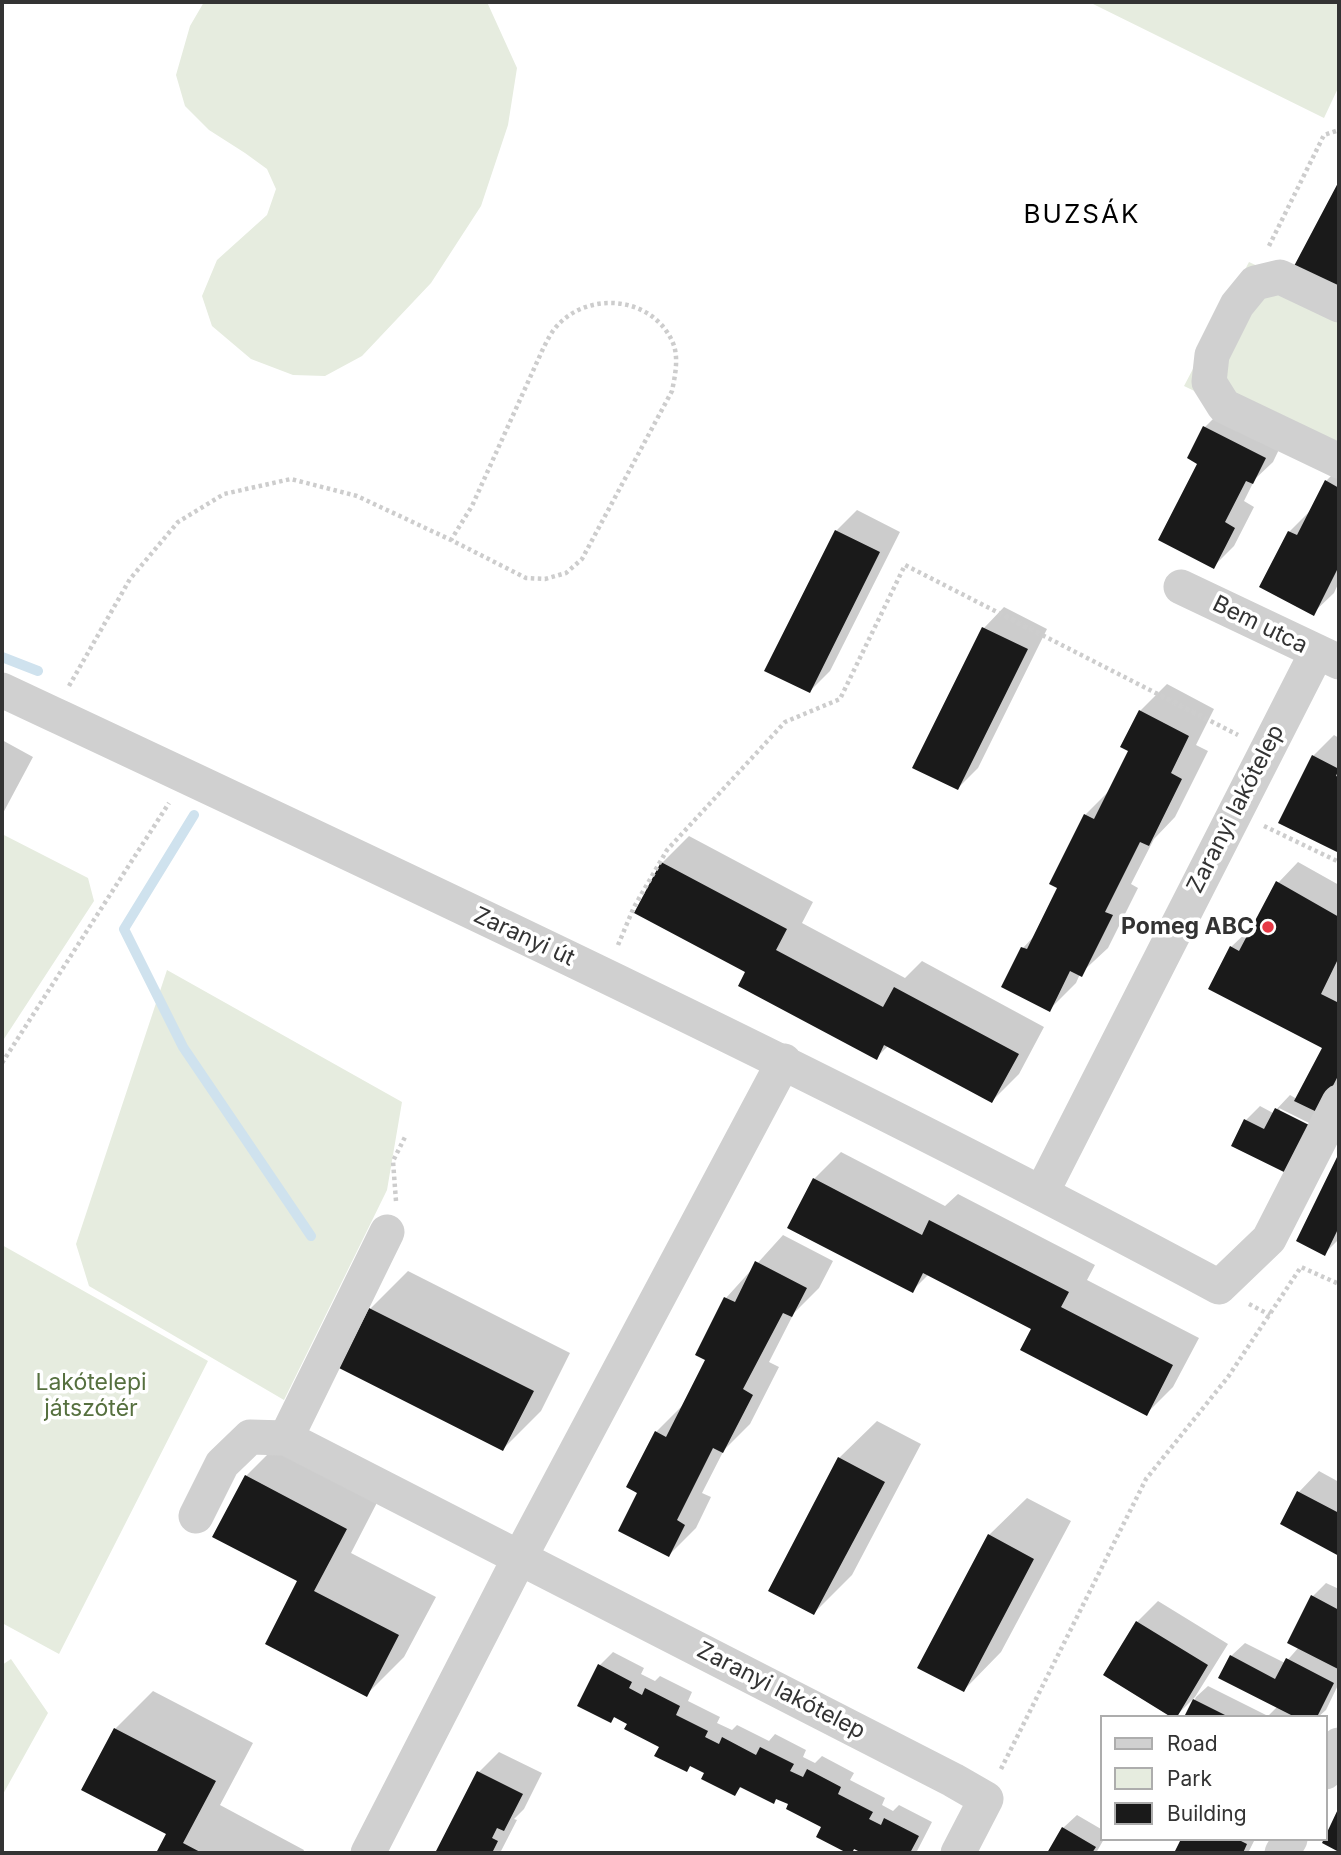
<!DOCTYPE html>
<html>
<head>
<meta charset="utf-8">
<style>
  body { margin:0 }
  #map { position:relative; width:1341px; height:1855px; overflow:hidden; background:#fff; font-family:Inter,sans-serif }
  canvas { display:block }
  .frame { position:absolute; inset:0; border:4px solid #333; pointer-events:none }
  .legend { position:absolute; left:1100px; top:1715px; width:228px; height:126px; box-sizing:border-box; background:#fff; border:2px solid #adadad; margin:0; padding:9px 12px; list-style:none; font-size:21px; color:#333 }
  .legend li { display:flex; align-items:center; gap:14px; height:35px }
  .legend b { width:35px; border:2px solid #adadad }
</style>
</head>
<body>
<div id="map">
<canvas width="1341" height="1855"></canvas>
<div class="frame"></div>
<ul class="legend">
<li><b style="height:9px;background:#d0d0d0"></b>Road</li>
<li><b style="height:19px;background:#e6ecdf"></b>Park</li>
<li><b style="height:19px;background:#1a1a1a"></b>Building</li>
</ul>
</div>
<script>
const c = document.querySelector('canvas').getContext('2d');
c.lineJoin = 'round';
function fillPath(path, color) { c.fillStyle = color; c.fill(path, 'evenodd'); }
function trace(path, color, width, dash) { c.strokeStyle = color; c.lineWidth = width; c.lineCap = dash ? 'butt' : 'round'; c.setLineDash(dash || []); c.stroke(path); }
function label(font, color, halo, rows, align = 'center') {
  c.font = font + ' Inter,sans-serif'; c.lineWidth = 7; c.setLineDash([]); c.textBaseline = 'middle'; c.strokeStyle = halo; c.fillStyle = color; for (const [text, x, y, turn = 0] of rows) {
    c.save(); c.translate(x, y); c.rotate((+turn || 0) * Math.PI / 180); c.textAlign = isNaN(turn) ? turn : align; if (halo) c.strokeText(text, 0, 0); c.fillText(text, 0, 0); c.restore();
  }
}
fillPath(new Path2D(`
  M204 2H487L517 68 508 125 481 206 431 283 362 356 325 376 293 375 251 359 212 326 202 296 217 260 267 215 276 189 267 169 245 153 209 130 185 106 176 75 190 26Z
  M1089 2H1339V86L1324 118Z
  M1249 262 1339 304V461L1184 386Z
  M2 834 88 878 94 901 2 1042Z
  M167 970 402 1102 387 1190 284 1400 89 1286 76 1244Z
  M2 1245 208 1361 59 1654 2 1623Z
  M11 1659 48 1713 2 1796V1665Z`), '#e6ecdf');
fillPath(new Path2D(`
  M1339 184V290L1295 267Z
  M1225 407 1285 437 1273 462 1255 479 1244 501 1254 507 1234 546 1213 567 1199 463 1205 427Z
  M1339 468V582L1334 593 1313 613 1289 532 1310 511 1326 481Z
  M857 510 900 532 830 671 810 691 836 531Z
  M1004 607 1047 629 978 768 958 788 915 767 984 628Z
  M1167 684 1214 709 1196 745 1208 751 1175 817 1154 839 1131 884 1138 888 1108 948 1080 974 1076 983 1049 1010 1023 948 1036 934 1060 887 1085 815 1112 788 1130 751 1140 711Z
  M1334 735 1339 738V847L1337 849 1313 756Z
  M2 740 33 757 2 815Z
  M689 836 813 902 802 923 905 978 922 961 1044 1027 1019 1074 992 1101 888 1046 876 1058 748 971 662 863Z
  M1298 862 1339 885V1090L1315 1126 1279 1108 1299 1158 1246 1120 1260 1106 1273 1113 1290 1095 1297 1099 1324 1047 1231 947 1252 927 1278 883Z
  M841 1152 945 1206 958 1194 1095 1265 1087 1280 1199 1338 1173 1387 1146 1414 1033 1328 929 1274 912 1291 814 1179Z
  M1339 1157V1239L1325 1253 1298 1240Z
  M783 1235 833 1261 819 1288 794 1313 769 1362 779 1367 750 1424 724 1450 702 1493 711 1497 696 1528 669 1555 640 1492 656 1432 684 1404 707 1359 726 1298Z
  M408 1271 570 1353 541 1411 503 1449 370 1309Z
  M877 1421 921 1444 852 1575 814 1613 839 1458Z
  M284 1438 383 1491 351 1553 436 1597 404 1657 366 1695 299 1581 246 1476Z
  M1319 1471 1339 1482V1554L1282 1523 1299 1492Z
  M1027 1498 1071 1521 1001 1652 964 1690 989 1535Z
  M1326 1583 1339 1589V1683L1326 1710 1318 1717H1186L1196 1697 1208 1686 1268 1716 1278 1706 1231 1656 1245 1643 1285 1663 1299 1647 1313 1596Z
  M1158 1601 1228 1644 1195 1697 1175 1717 1105 1674 1137 1622Z
  M613 1652 644 1668 641 1674 655 1681 660 1676 692 1692 688 1701 720 1717 717 1723 732 1730 737 1725 769 1741 775 1734 806 1750 803 1757 815 1763 822 1756 854 1773 850 1780 885 1798 882 1805 893 1811 899 1805 932 1822 916 1853H866L856 1848 850 1853 818 1836 823 1827 791 1804 778 1797 773 1802 742 1786 734 1794 706 1773 691 1765 686 1770 662 1746 629 1723 616 1716 610 1721 600 1665Z
  M153 1691 253 1743 220 1805 304 1850 303 1853H158L168 1833 115 1729Z
  M499 1752 542 1773 524 1809 514 1819 517 1820 500 1853H437L479 1772Z
  M1077 1815 1101 1829V1839H1104L1096 1853H1049L1063 1828Z
  M1183 1839H1255L1248 1853H1176Z`), '#0003');
trace(new Path2D(`
  M2 657 38 671
  M194 815 124 929 183 1047 311 1236`), '#cfe2ee', 10);
fillPath(new Path2D(`
  M1339 181V292L1293 268Z
  M1203 426 1266 458 1253 484 1246 481 1225 522 1235 528 1214 569 1158 540 1197 464 1187 458Z
  M1325 480 1339 488V566L1314 616 1259 587 1288 531 1297 535Z
  M835 530 880 552 810 693 764 671Z
  M982 627 1028 649 958 790 912 768Z
  M1139 710 1189 736 1171 773 1182 779 1149 846 1140 842 1105 912 1113 915 1082 977 1070 971 1050 1012 1001 987 1021 947 1027 949 1057 888 1049 884 1084 814 1094 819 1128 751 1120 747Z
  M1312 755 1339 769 1336 776 1339 777V848L1337 852 1278 823Z
  M661 862 787 929 776 950 883 1007 894 987 1019 1054 992 1103 884 1045 877 1060 738 986 745 972 634 913Z
  M1276 881 1339 917V957L1321 994 1339 1003V1074L1319 1113 1294 1101 1322 1048 1208 989 1230 946 1239 951Z
  M1275 1108 1309 1125 1286 1173 1231 1146 1244 1119 1264 1129Z
  M1339 1153V1227L1325 1256 1296 1241Z
  M813 1178 922 1235 929 1220 1069 1292 1061 1307 1173 1365 1147 1416 1020 1350 1031 1329 923 1273 913 1293 787 1228Z
  M755 1261 807 1288 792 1317 783 1313 743 1389 753 1395 723 1453 713 1448 677 1520 685 1525 669 1557 618 1531 637 1493 626 1487 655 1431 666 1437 705 1360 695 1355 724 1297 735 1302Z
  M369 1308 534 1391 503 1451 339 1368Z
  M838 1457 885 1482 814 1615 768 1591Z
  M245 1475 347 1529 314 1591 399 1635 367 1697 265 1644 297 1581 212 1537Z
  M1297 1491 1339 1513V1556L1280 1524Z
  M988 1534 1034 1559 964 1692 917 1668Z
  M1311 1595 1339 1610 1338 1669 1287 1643Z
  M1136 1621 1208 1665 1177 1717H1171L1103 1675Z
  M1230 1655 1275 1679 1286 1658 1334 1683 1317 1717H1295L1218 1678Z
  M598 1664 632 1682 629 1688 642 1695 645 1688 680 1706 676 1715 708 1731 705 1737 719 1744 722 1737 756 1755 760 1747 794 1764 790 1771 803 1777 807 1769 841 1787 838 1794 873 1812 869 1819 881 1825 884 1818 919 1836 910 1853H862L854 1849 852 1853H847L816 1837 821 1827 786 1809 788 1804 776 1799 774 1804 740 1787 735 1796 701 1779 704 1773 690 1766 687 1772 654 1756 659 1747 624 1729 627 1724 614 1717 611 1723 577 1706Z
  M1193 1699 1229 1717H1184Z
  M114 1728 216 1781 183 1843 202 1853H156L166 1834 81 1790Z
  M477 1771 523 1794 504 1831 497 1828 492 1838 498 1841 492 1853H435Z
  M1339 1807V1852L1322 1843Z
  M1062 1827 1096 1847 1092 1853H1047Z
  M1181 1839H1237L1247 1844 1243 1853H1174Z`), '#1a1a1a');
trace(new Path2D(`
  M1269 246 1324 135 1339 130
  M69 686 130 579 178 522 224 494 291 479 357 496 451 540 526 578 545 579 566 573 582 559 672 391C675 376 679 358 673 343 653 296 588 290 556 327 550 334 546 343 542 351L472 506 451 540
  M1264 826 1339 862
  M618 945 634 907 667 850 785 722 840 699 905 565 1238 735
  M2 1063 169 803
  M396 1201 393 1161 406 1135
  M1249 1304 1270 1315
  M1001 1769 1146 1479 1228 1377 1301 1267 1339 1284`), '#cdcdcd', 4.5, [3.5, 3.5]);
trace(new Path2D(`
  M1339 305 1280 277 1255 283 1237 305 1212 355 1209 382 1224 406 1339 461
  M1181 587 1339 662
  M2 690C411 882 821 1073 1219 1287L1269 1239 1339 1102
  M1042 1192 1317 652
  M286 1438 387 1232
  M196 1516 222 1464 250 1437 286 1438 953 1780 986 1799 958 1853
  M1325 1772 1339 1745
  M368 1853 520 1557 784 1061
  M1282 1853 1290 1839`), '#d0d0d0', 35);
for (const [x, y, r, color] of [
  [1268,927,7,"#e63946"]
]) { const dot = new Path2D(); dot.arc(x, y, r, 0, 2 * Math.PI); c.fillStyle = color; c.fill(dot); trace(dot, '#fff', 2.5); }
label('23px', '#333', '#fff', [
  ["Bem utca",1260,625,26],
  ["Zaranyi lakótelep",1236,809,-63],
  ["Zaranyi út",524,937,25],
  ["Zaranyi lakótelep",781,1691,27]
]);
label('bold 23px', '#333', '#fff', [
  ["Pomeg ABC",1254,927]
], 'right');
label('23px', '#56703f', '#fff', [
  ["Lakótelepi",91,1383],
  ["játszótér",91,1409]
]);
c.letterSpacing = '2px';
label('26px', '#000', '#fff', [
  ["BUZSÁK",1082,215]
]);
c.letterSpacing = '0px';
</script>
</body>
</html>
